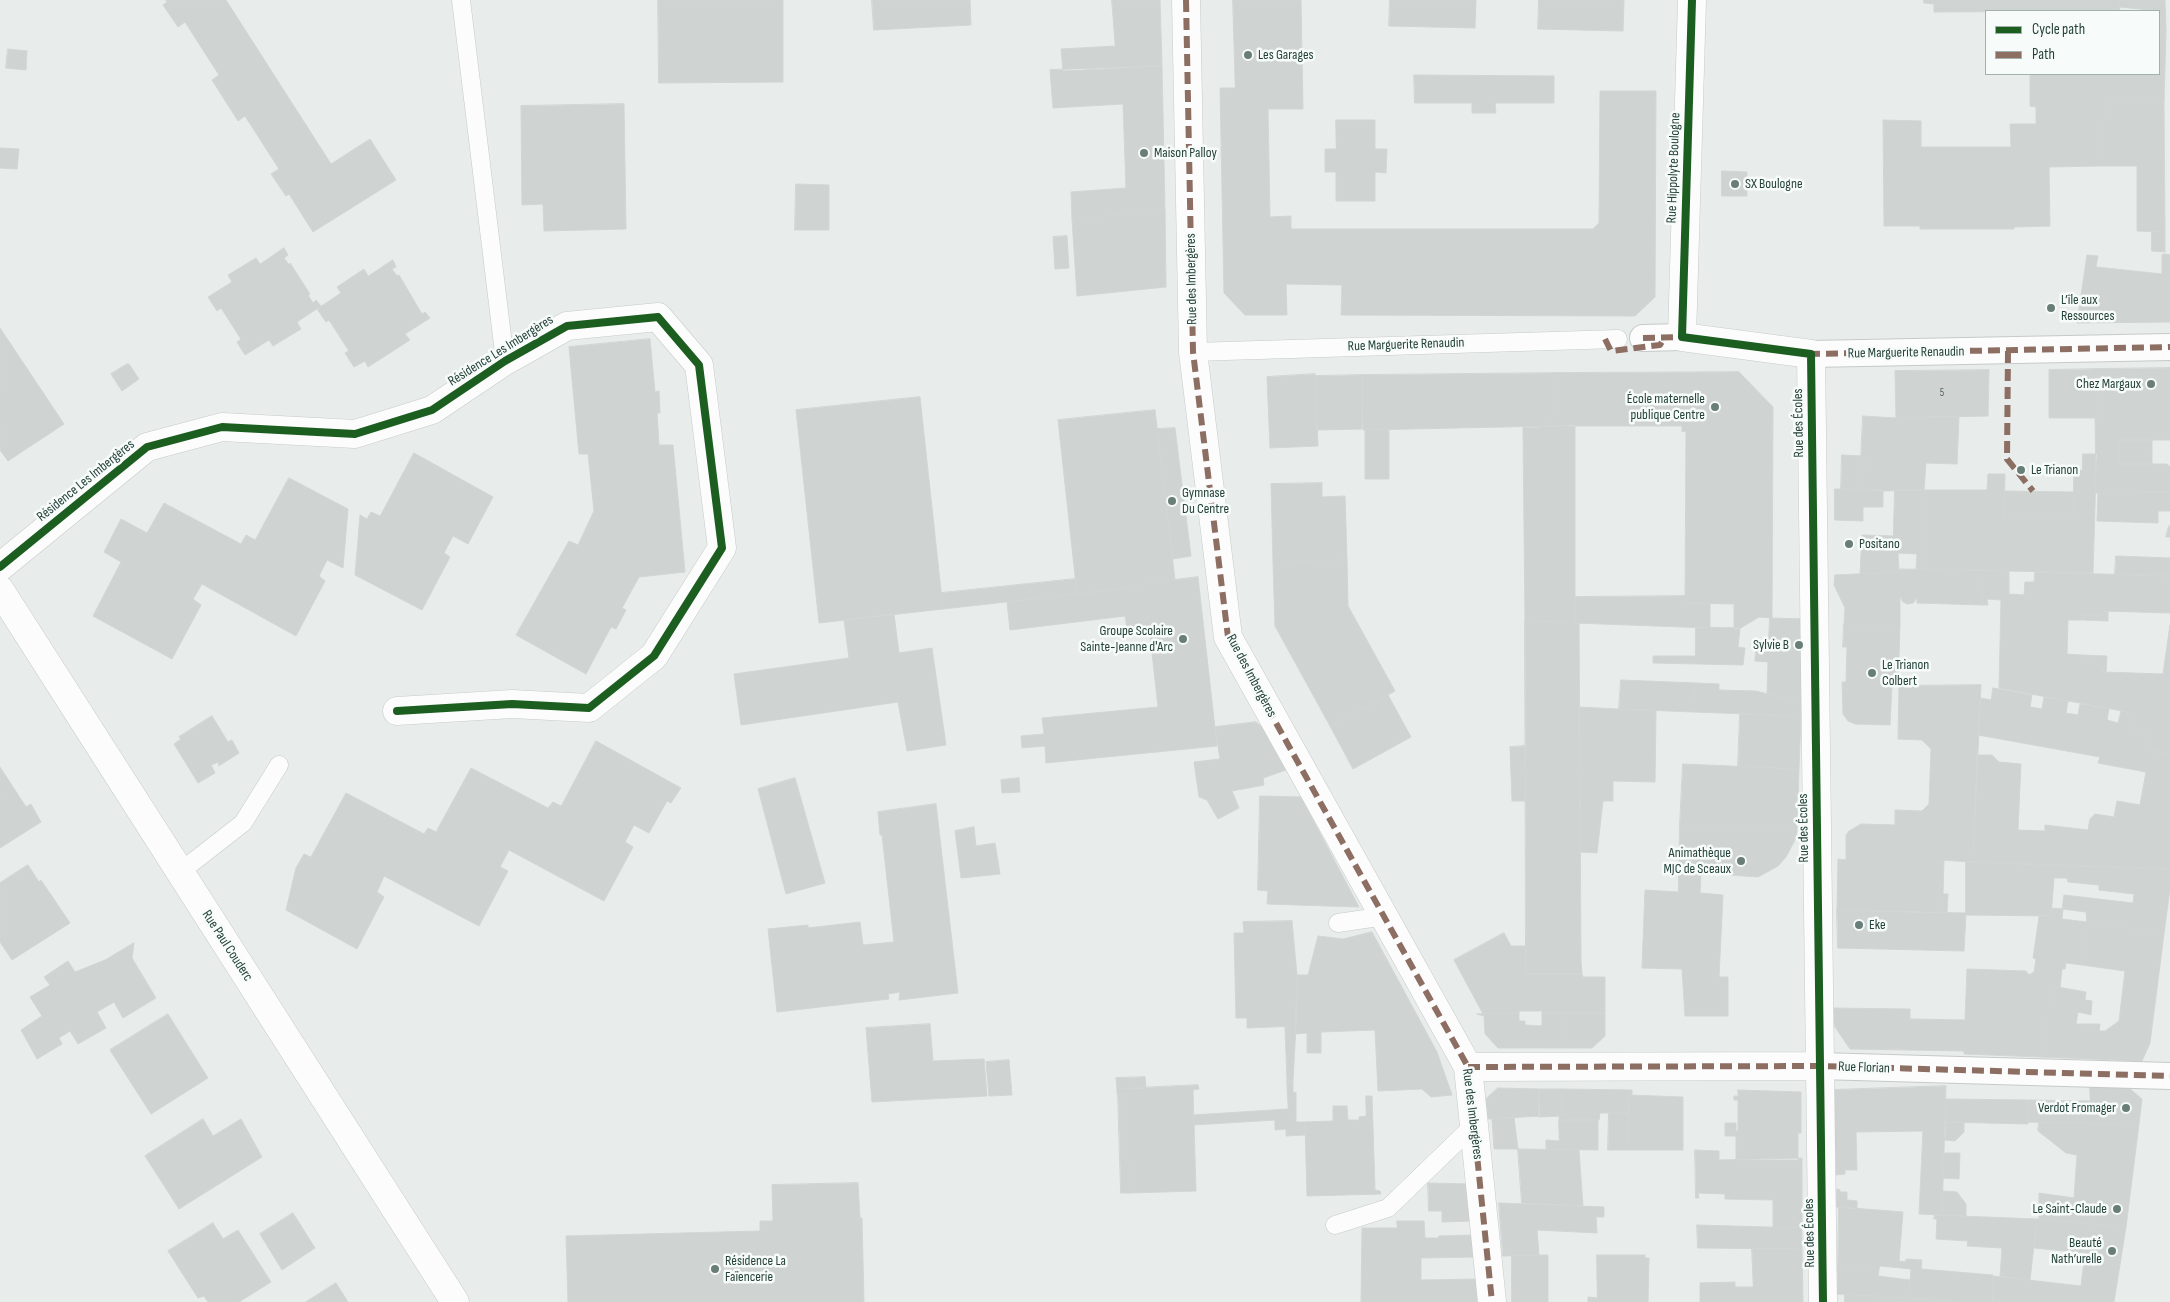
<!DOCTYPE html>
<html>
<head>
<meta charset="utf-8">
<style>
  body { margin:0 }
  #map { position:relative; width:2170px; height:1302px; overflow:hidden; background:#e8edeb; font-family:"Sofia Sans Condensed",sans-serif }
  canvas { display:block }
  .legend { position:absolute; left:1985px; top:10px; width:175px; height:65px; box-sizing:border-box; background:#f7fbf9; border:1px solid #a3b1ad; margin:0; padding:6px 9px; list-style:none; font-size:15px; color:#24423a }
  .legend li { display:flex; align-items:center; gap:10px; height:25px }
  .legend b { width:25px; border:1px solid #a3b1ad }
</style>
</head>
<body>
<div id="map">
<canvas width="2170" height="1302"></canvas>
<ul class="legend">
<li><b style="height:6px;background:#1b5e20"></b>Cycle path</li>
<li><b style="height:6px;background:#8d6e63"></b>Path</li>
</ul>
</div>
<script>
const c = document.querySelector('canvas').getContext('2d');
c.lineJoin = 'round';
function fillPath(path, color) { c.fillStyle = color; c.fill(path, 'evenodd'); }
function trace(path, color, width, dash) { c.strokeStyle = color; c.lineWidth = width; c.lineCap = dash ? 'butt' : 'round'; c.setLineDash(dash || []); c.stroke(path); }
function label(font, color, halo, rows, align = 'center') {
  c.font = font + ' "Sofia Sans Condensed",sans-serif'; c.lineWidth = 5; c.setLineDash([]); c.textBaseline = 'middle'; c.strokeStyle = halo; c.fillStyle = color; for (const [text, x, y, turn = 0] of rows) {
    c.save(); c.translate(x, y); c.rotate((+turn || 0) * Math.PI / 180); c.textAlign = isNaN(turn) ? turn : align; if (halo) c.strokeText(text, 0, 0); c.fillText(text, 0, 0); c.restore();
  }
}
const building = new Path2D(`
  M166 0H226L331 164 370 139 396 180 313 232 289 194 286 196 271 174 279 169 245 116 238 121 212 80 219 75 185 22 178 27 163 5 167 2Z
  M658 0H783V82L659 83Z
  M872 0H970L971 25 874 30Z
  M1112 0H1160L1162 66 1063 71 1061 49 1115 46Z
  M1233 0H1301L1303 109H1268L1270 217 1291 216V229H1593L1599 223 1600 91H1656L1655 297 1635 316 1341 315 1342 285 1286 284 1287 315H1245L1224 293 1220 88H1235Z
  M1390 0H1476L1475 28 1389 26Z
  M1539 0H1624L1623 31 1538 29Z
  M1924 0H2119L2120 7 2119 11 1934 12V4L1924 3Z
  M2119 0H2165L2166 30 2159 29V11L2120 7Z
  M2159 29 2166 30 2164 104 2107 98 2098 166 2049 167 2050 226 2014 227V229H1920V226H1884L1883 120 1921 121V147H2011L2010 124H2036V107L2030 106V74H2159Z
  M8 49 27 51 26 70 6 68Z
  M1162 66 1165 211 1072 219 1071 192 1126 188 1123 104 1053 108 1050 70Z
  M1414 75 1554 76V103H1495L1496 113H1472V103H1415Z
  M2107 98 2164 104 2165 232 2137 231V166H2098Z
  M624 104 626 229 544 231 543 204 522 205 521 106Z
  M1336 120H1375V149H1387L1386 173 1375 172V201H1336V172H1325V149H1336Z
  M0 148 19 149 17 169 0 168Z
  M1722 171 1747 172V196H1722Z
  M796 184 829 185V230H795Z
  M1165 211 1166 287 1077 296 1072 219Z
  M2152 231 2165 232V252L2152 251Z
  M1067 236 1069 268 1055 269 1053 237Z
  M284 248 288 255 284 258 289 265 290 263 310 294 308 295 313 303 316 300 321 306 297 322 301 329 273 346 269 340 245 355 237 342 241 339 221 308 217 311 208 297 232 282 228 275 256 258 260 264Z
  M2165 254 2170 255V322L2077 323 2087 255 2098 256 2096 267 2162 274V255Z
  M393 260 396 267 392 269 397 276 399 275 422 314 425 312 430 318 405 334 410 340 368 367 365 361 354 367 345 353 349 351 329 320 326 322 317 309 341 293 337 287 364 269 368 276Z
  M0 328 64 424 8 461 0 450Z
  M650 339 655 392 659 391 660 413H657L659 445H673L685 572 639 577 622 608 626 610 616 629 611 627 586 674 516 635 569 541 578 545 594 511 588 454H579L569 347Z
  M127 364H129L139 379 122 391 111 374Z
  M2170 368V440H2119V464H2167L2170 467V492H2138V494L2096 493 2095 417 2097 418 2099 408 2098 369Z
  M2098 369 2099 408 2097 418H2049V370Z
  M1989 370 1988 416 1896 418 1895 371Z
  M1739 372 1773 407 1772 618 1759 617 1739 629H1734V604L1685 603 1686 431 1682 432V426H1551L1557 373Z
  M1557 373 1551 426 1363 430 1362 375Z
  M1315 374 1318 446 1270 448 1267 377Z
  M1362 375V429L1317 430 1315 376Z
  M920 397 943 609 819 623 796 410Z
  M1155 410 1175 580 1144 584 1145 586 1077 594 1058 420Z
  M1863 416 1896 418 1959 416 1957 464 1926 463 1924 490 1882 491 1861 489 1862 466 1871 467 1872 458 1861 459Z
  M1575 425V623L1525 621 1523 428Z
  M1175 428 1191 556 1173 559 1157 429Z
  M1389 429V479H1365V430Z
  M2119 440H2152V464H2119Z
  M414 453 493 497 468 544 453 536 444 553 450 557 422 610 355 575 360 515 367 519 371 512 380 516Z
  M2083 454H2097L2096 471 2083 470Z
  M1842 455 1862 456 1861 459 1872 458 1871 467 1862 466 1861 489 1841 490Z
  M2074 470 2096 471 2093 573 1926 569 1927 490H1987L1988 474H2005L2004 517 2073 518Z
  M289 478 348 509 343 568 327 560 319 576 325 581 296 636 202 584 193 599 201 605 172 659 93 616 121 562 104 552 121 519 147 533 164 503 241 544 246 535 255 540Z
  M1322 483V497L1345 496 1347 560 1273 562 1271 484Z
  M1835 489 1883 490V507H1863V521L1835 520Z
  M1895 490H1927L1926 569H1916L1917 554 1898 553 1899 572 1860 574 1862 535 1893 536Z
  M2005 491 2074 492 2073 518 2004 517Z
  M2138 492H2170V511H2158V523L2097 521 2098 493 2138 494Z
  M2169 526H2170V537H2166Z
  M2116 556 2170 558V576L2115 574Z
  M1347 560 1348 606 1395 691 1330 726 1275 626 1273 562Z
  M1898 569 1984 570 1983 605 1917 603V598L1913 603 1907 604 1903 602 1900 596V625L1844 624 1845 608 1834 585 1835 575 1899 572Z
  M1984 570 2009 571V594L2024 595 2025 582H2034L2035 572 2170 576V613L2104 611 2103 615H2083V620H2068L2067 654 2081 655V660L2095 661 2103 668V672L2163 674 2170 625V755L2150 750 2152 736 2130 733 2133 713 1999 688 2001 600 1987 599 1988 605H1983Z
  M1198 577 1217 746 1046 763 1045 746 1022 748 1021 736 1044 734 1042 718 1158 707 1149 626 1135 628V631H1132V628H1127L1125 616 1010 630 1007 602 1145 586 1144 584Z
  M1075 579 1077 594 943 609 941 593Z
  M1685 596V603H1710V628L1575 623V597Z
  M2104 611H2108V621L2083 620V615H2103Z
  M894 614 899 653 932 648 946 745 907 751 898 702 741 725 734 674 849 658 844 620Z
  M1770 618 1805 619 1802 703 1767 694 1768 662 1755 661 1756 644 1768 645Z
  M1525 621 1579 623 1581 961 1582 974H1526Z
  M1844 624 1900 625 1898 685H1892L1890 725 1855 724 1848 721 1843 714 1842 682H1846L1847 647H1843Z
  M1696 627 1740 628 1738 647 1745 648 1743 665 1653 663V656H1695Z
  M2081 655 2107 656 2106 672H2103V668L2095 661 2081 660Z
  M1621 680 1696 683 1694 712 1619 709Z
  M1696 683 1719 684V690L1756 691 1802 703 1801 716 1694 712Z
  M1981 685 1973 862 1939 860V913L1837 910 1838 859 1846 860V835L1849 831 1861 824 1895 825V810L1922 811 1929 804 1931 749 1922 740 1898 739 1899 686Z
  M1993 688 2032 695 2030 707 2042 709 2044 697 2068 701 2066 713 2078 715 2080 704 2109 709 2107 720 2118 723 2121 711 2133 713 2130 733 2152 736 2150 750 2170 755V869L1973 862 1977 755H1992L1999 762 2021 764 2018 830 2045 831V825L2088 830 2090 819 2095 814 2114 817 2117 801 2140 805 2146 772 2098 763 2100 757 1978 735 1980 698 1991 700Z
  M1388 695 1411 737 1353 769 1330 726Z
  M1579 707 1656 711 1655 782 1613 781V801H1603L1597 853 1581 852Z
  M1740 714 1801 716 1799 769 1738 766Z
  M212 716 228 742 232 740 239 753 219 766 218 762 211 765 215 773 198 783 174 744 181 739 179 737Z
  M1256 722 1264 728 1286 770 1263 778 1264 785 1232 791 1239 808 1218 819 1207 800 1199 797 1194 762 1220 759 1215 727Z
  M596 741 681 788 671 803 667 801 649 833 634 825 625 842 633 847 604 901 509 850 500 867 508 871 479 926 384 876 377 892 384 897 357 949 286 910 296 868 304 854 311 857 346 793 424 834 428 828 436 832 471 768 548 808 553 802 561 806Z
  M1525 746 1526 801H1512L1510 747Z
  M1683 764 1799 769 1797 830 1680 824Z
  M0 767 26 807 31 804 41 822 0 848Z
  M795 778 825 883 786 894 758 789Z
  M1019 778 1020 792 1002 793 1001 780Z
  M1260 796 1301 797 1359 907 1267 904 1268 891 1258 890Z
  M936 804 958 993 899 1000 900 992 888 994 889 999 777 1012 768 929 808 925V928L860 922 863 945 894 942 882 835H880L878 812Z
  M1680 824 1797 830 1796 838 1786 857 1778 866 1758 877 1701 873 1700 893 1723 895 1719 977H1728V1016H1685L1682 969 1642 968 1645 890 1678 892Z
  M974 827 976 846 995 843 1000 874 961 878 955 831Z
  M1939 860 1944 861 1943 894H1948L1947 913H1939Z
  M1966 862 2170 869V888L2164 934 2087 922 2086 912 2062 909 2064 895 2133 903 2134 894 2099 890V885L2068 882 2067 878H2054L2051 916 1966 915Z
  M28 865 39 882 41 880 70 923 12 960 0 942V883Z
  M2051 908 2063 909 2062 919 2087 922 2082 965 2066 963 2065 969H2062L2060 988 2052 986 2041 1057 1964 1054V1051L1850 1049 1831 1021V1008L1910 1009V1019L1965 1020 1967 969 2026 971 2029 975 2034 972 2036 959 2033 958 2039 917 2040 915 2051 916Z
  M1837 910 1966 913 1964 951 1838 948Z
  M1292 921 1297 975 1296 1026 1247 1028V1018H1236L1234 933H1244L1243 922Z
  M2087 922 2164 934 2150 1043 2142 1061 2041 1057 2052 986 2086 992 2085 1000 2092 1001 2091 1015 2078 1012 2076 1024H2100L2099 1031H2105L2119 1021 2125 971 2082 965Z
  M1372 932 1437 1052 1452 1095 1431 1097 1422 1089 1378 1091 1375 1030 1321 1032V1053H1307V1033L1295 1034 1297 975H1308L1318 936 1343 939Z
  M1504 933 1511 946H1526V974H1582L1583 977H1605V1013H1542V1011H1519V1013L1483 1014 1454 960Z
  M134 943 132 958 156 998 123 1018 114 1002 97 1012 106 1028 78 1044 70 1031 59 1038 62 1044 37 1059 21 1030 42 1016 30 997 50 985 44 977 68 961 75 972 105 960Z
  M1519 1013V1021H1525V1025L1542 1026V1013H1565L1566 1048H1498L1485 1034 1484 1016 1477 1014Z
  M1565 1013H1605V1036L1592 1048H1566Z
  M168 1014 208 1078 151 1114 110 1050Z
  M930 1024 933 1061 984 1059 987 1096 872 1102 866 1028Z
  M1296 1026 1293 1081H1287L1285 1027Z
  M1009 1060 1012 1095 989 1096 986 1062Z
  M1145 1077 1146 1088 1117 1089 1116 1078Z
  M1287 1081H1293V1093L1296 1092V1122H1305V1135L1286 1136V1129L1275 1130V1120L1194 1125 1193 1115 1288 1109Z
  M1198 1085 1199 1089 1193 1090 1196 1191 1129 1193 1126 1094H1117V1089Z
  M1946 1086 1942 1215 1919 1214 1923 1131 1856 1132 1857 1170H1845V1174L1836 1175 1833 1090Z
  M2090 1087H2128L2142 1099 2139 1124 2028 1122V1100L2090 1101Z
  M1498 1088 1539 1089 1540 1116 1488 1119 1486 1099Z
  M1539 1089H1561V1116L1539 1117Z
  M1561 1089 1632 1090V1096L1629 1095V1113H1600L1599 1120H1559V1116H1561Z
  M1738 1090 1801 1092V1133H1798V1160H1736V1136H1725V1123H1736V1131H1738V1100H1734V1096H1738Z
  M1118 1094H1126L1129 1193H1121Z
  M1629 1095 1683 1097V1150H1628Z
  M1366 1096H1372L1375 1190 1380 1191 1381 1194 1307 1196 1305 1122 1333 1121V1106H1347L1348 1120H1359V1117L1366 1116Z
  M1946 1099 2028 1100V1124L1946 1122Z
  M1609 1113H1629L1628 1150H1608Z
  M1514 1117 1518 1149H1494L1492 1119Z
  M203 1119 213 1136 241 1119 262 1157 179 1209 145 1156Z
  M1559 1120H1598V1150L1546 1149V1140L1559 1141Z
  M1946 1122H1964V1132L1955 1141 1945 1140Z
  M2039 1122 2139 1124 2126 1227 2039 1219V1193L2074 1198 2077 1155 2066 1153 2038 1131Z
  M1518 1149 1579 1150 1583 1206 1522 1203Z
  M1695 1150 1719 1151V1160L1802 1158V1228L1773 1227V1200L1725 1199V1194L1698 1193 1699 1198H1696Z
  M1944 1153H1960L1959 1179 1943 1178Z
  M858 1183 860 1218H862L864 1302H568L566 1236 760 1231V1221H773L772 1185Z
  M1428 1183 1470 1184 1473 1221 1442 1222V1211H1429Z
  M1837 1189 1840 1190V1192H1847V1200L1857 1201V1209L1837 1207Z
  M1943 1191 1957 1192 1966 1204V1216L1942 1215Z
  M1499 1203 1604 1207V1217H1596L1597 1233 1537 1230 1539 1255 1503 1256Z
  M1839 1207 1903 1212 1899 1261 1906 1262V1259L1922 1260 1921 1269 1993 1275V1302H1960L1909 1298 1911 1269 1880 1266 1879 1269 1838 1266Z
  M293 1213 315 1248 282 1270 260 1234Z
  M1935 1215 2037 1219 2030 1280 2000 1276 2002 1248 1967 1246 1968 1241 1936 1239 1937 1219H1934Z
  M2037 1219 2126 1227 2114 1302H1993V1276L2081 1286 2085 1253 2034 1248Z
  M1397 1221H1424L1425 1238H1438L1439 1236 1474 1235 1475 1257 1421 1258V1280L1478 1279V1302H1361L1362 1228H1397Z
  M213 1223 223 1239 238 1230 271 1282 239 1302H208L204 1296 198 1298 168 1251Z
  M1697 1225 1802 1228V1249L1698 1248Z
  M1752 1248 1802 1249 1803 1302H1700V1283L1735 1282V1287H1753Z
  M1512 1255H1548V1302H1512Z
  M1597 1255H1645V1258H1649L1648 1302H1588V1297L1597 1298Z
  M1838 1266 1879 1269 1878 1276 1910 1280 1909 1298 1837 1294Z
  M336 1283 348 1302H306Z
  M1845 1294 1909 1298 1960 1302H1845Z`);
fillPath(building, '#cfd4d2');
trace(building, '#d1d6d4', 1);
const service = new Path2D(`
  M461 0 505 361
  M1193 352 1618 339
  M180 872 243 823 279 765
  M1338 923 1385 916
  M1335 1225 1388 1208 1474 1125`);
const pedestrian = new Path2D(`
  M1643 338 1682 337
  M1811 354 2170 347
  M1820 1066 2170 1076`);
const minor = new Path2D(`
  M1186 0 1193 352 1228 637 1468 1067 1492 1302
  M1692 0 1682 337 1811 354 1823 1302
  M0 567 147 447 222 427 355 434 432 410 505 361 567 326 658 317 699 365 722 548 654 656 589 708 512 704 397 711
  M0 590 455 1302
  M1468 1067 1820 1066`);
trace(service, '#c5cac8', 19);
trace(pedestrian, '#c5cac8', 28);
trace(minor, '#c5cac8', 29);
trace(service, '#fcfcfc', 18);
trace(pedestrian, '#fcfcfc', 26);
trace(minor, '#fcfcfc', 28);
trace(new Path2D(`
  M1186 0 1193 352 1228 637 1468 1067 1492 1302
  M1643 338 1686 337
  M1605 339 1611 351 1660 345 1665 337
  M2008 351 2007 459 2033 491
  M1808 354 2170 347
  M1468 1067 1820 1066 2170 1076`), '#8d6e63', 6, [12, 6]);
trace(new Path2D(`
  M1692 0 1682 337 1811 354 1823 1302
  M0 567 147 447 222 427 355 434 432 410 505 361 567 326 658 317 699 365 722 548 654 656 589 708 512 704 397 711`), '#1b5e20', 8);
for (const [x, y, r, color] of [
  [1248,55,5,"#697e78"],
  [1144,153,5,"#697e78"],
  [1735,184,5,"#697e78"],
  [2051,308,5,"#697e78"],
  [2151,384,5,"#697e78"],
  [1715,407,5,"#697e78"],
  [2021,470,5,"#697e78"],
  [1172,501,5,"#697e78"],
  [1849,544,5,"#697e78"],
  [1183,639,5,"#697e78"],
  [1799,645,5,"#697e78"],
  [1872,673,5,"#697e78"],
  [1741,861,5,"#697e78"],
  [1859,925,5,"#697e78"],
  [2126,1108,5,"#697e78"],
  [2117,1209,5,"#697e78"],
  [2112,1251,5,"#697e78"],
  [715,1269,5,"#697e78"]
]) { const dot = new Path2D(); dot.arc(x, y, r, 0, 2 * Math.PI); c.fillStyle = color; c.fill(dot); trace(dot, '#f7fbf9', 2); }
label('11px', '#506761', null, [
  ["5",1942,393]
]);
label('14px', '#24423a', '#f7fbf9', [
  ["Les Garages",1258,55],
  ["Maison Palloy",1154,153],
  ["SX Boulogne",1745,184],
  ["L’île aux",2061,300],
  ["Ressources",2061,316],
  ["Chez Margaux",2141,384,"right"],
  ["École maternelle",1705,399,"right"],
  ["publique Centre",1705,415,"right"],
  ["Le Trianon",2031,470],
  ["Gymnase",1182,493],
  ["Du Centre",1182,509],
  ["Positano",1859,544],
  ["Groupe Scolaire",1173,631,"right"],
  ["Sainte-Jeanne d'Arc",1173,647,"right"],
  ["Sylvie B",1789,645,"right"],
  ["Le Trianon",1882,665],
  ["Colbert",1882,681],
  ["Animathèque",1731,853,"right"],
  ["MJC de Sceaux",1731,869,"right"],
  ["Eke",1869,925],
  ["Verdot Fromager",2116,1108,"right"],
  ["Le Saint-Claude",2107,1209,"right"],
  ["Beauté",2102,1243,"right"],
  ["Nath’urelle",2102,1259,"right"],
  ["Résidence La",725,1261],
  ["Faïencerie",725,1277]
], 'left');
label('14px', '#24423a', '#f7fbf9', [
  ["Rue Hippolyte Boulogne",1674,168,-88],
  ["Rue des Imbergères",1192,279,-91],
  ["Rue Marguerite Renaudin",1406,345,-2],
  ["Résidence Les Imbergères",501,351,-32],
  ["Rue Marguerite Renaudin",1906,353,-1],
  ["Rue des Écoles",1799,423,-91],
  ["Résidence Les Imbergères",86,481,-39],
  ["Rue des Imbergères",1251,676,62],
  ["Rue des Écoles",1804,828,-91],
  ["Rue Paul Couderc",227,946,57],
  ["Rue Florian",1864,1068,2],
  ["Rue des Imbergères",1472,1114,83],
  ["Rue des Écoles",1810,1233,-91]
]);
</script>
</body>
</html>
